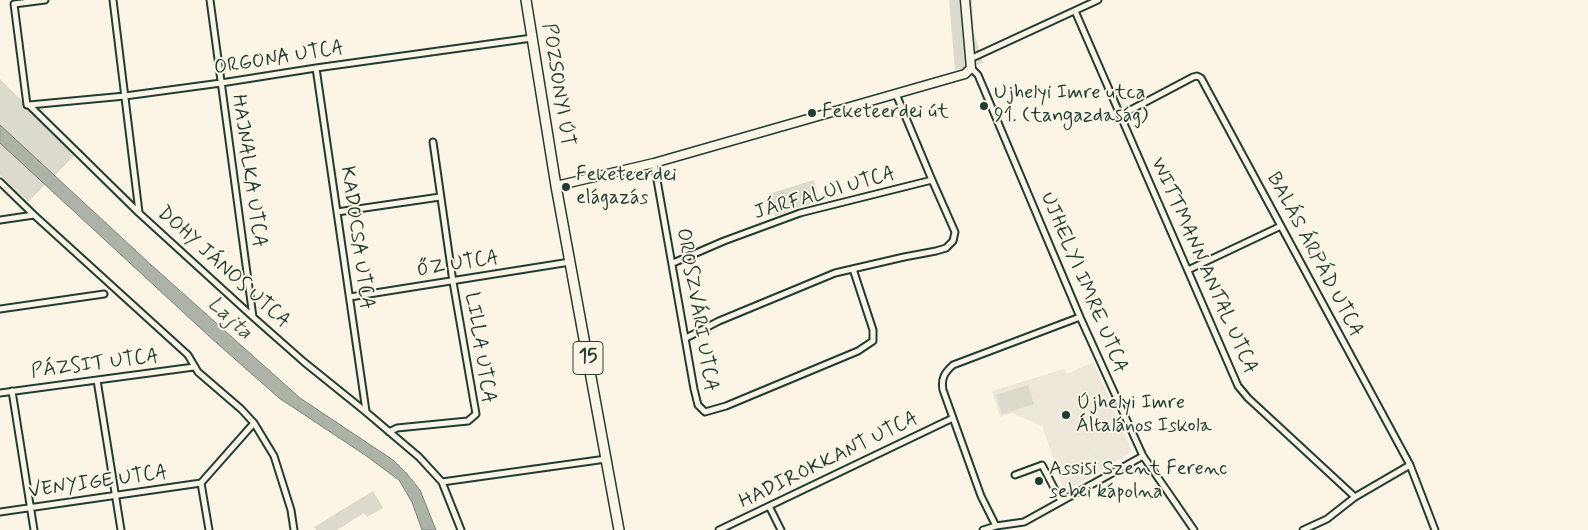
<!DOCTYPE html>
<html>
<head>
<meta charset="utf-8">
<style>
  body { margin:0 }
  canvas { display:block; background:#fcf5e5 }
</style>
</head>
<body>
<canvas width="1588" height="530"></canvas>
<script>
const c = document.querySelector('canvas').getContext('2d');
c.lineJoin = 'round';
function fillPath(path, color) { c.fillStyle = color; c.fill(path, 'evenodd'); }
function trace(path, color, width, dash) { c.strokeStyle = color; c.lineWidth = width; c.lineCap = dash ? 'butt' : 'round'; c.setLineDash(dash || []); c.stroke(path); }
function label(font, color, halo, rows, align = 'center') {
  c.font = font + ' Mynerve,sans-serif'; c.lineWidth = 4; c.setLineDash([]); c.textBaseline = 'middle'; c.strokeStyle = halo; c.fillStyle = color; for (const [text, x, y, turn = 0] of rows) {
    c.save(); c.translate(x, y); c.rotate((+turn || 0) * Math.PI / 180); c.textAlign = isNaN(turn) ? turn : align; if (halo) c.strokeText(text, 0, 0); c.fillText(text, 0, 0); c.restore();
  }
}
fillPath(new Path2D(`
  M1093 362 1132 451 1101 471 1085 450 1100 472 1065 491 1054 464 1055 463 1042 426 1012 413 1000 417 992 391 1064 369 1067 374Z`), '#ece7d8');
fillPath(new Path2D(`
  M949 0H972L974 32 983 63 955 70Z
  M0 79 76 154 28 202 0 175Z
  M814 180 820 202 799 207 775 216 768 194Z
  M1028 385 1034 404 1002 414 996 395Z
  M373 491 383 508 367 517 364 513 337 530H316L314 527Z`), '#dcdacc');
const water = new Path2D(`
  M0 125 149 263 300 398 393 460 407 474 420 490 436 530H422L412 502 399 480 365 455 279 398 210 337 0 143Z`);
fillPath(water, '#aeb3a7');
trace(water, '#758479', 1);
const minor = new Path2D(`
  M45 0 14 4 27 105H29L139 213 253 317 304 362 366 412 419 457 442 482 461 530
  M113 0 139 212
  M210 0 253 317
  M1075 11 1238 386 1248 398 1355 497
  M970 59 1098 0
  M316 68 366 411
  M971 68 978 75 1080 317 1143 456 1194 530
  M29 105 125 96 221 83 316 68 532 38
  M1121 115 1193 77 1197 76 1201 78 1410 465 1435 530
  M654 163 694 389 698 405 705 412 726 406 858 351 873 341V330L853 269
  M0 182 34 215 188 355 198 372 241 409 254 423 274 456 291 510 294 530
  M337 212 440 197
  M0 220 34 215
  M673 263 724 241 800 213 932 180
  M1188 270 1281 226
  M350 297 570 262
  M0 309 104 294
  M686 338 719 321 835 273 904 257 936 251 946 248 953 241 955 232 932 180 896 94
  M97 380 121 530
  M12 391 34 530
  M0 393 194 367
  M389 432 397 428 468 421 476 414 453 282 433 142
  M1015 475 1042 465 1061 501
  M442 482 606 459
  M769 506 781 530
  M0 512 201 483
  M996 526 981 496 943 390C941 379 944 373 953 365L1080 317
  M209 530 201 483 254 423
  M719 530 953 418
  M983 530 996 526 1024 522 1143 456
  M1303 530 1327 519 1355 497 1410 465`);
const secondary = new Path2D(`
  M556 186 654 163 965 74 971 68 965 0`);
const primary = new Path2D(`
  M526 0 556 186 619 530`);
trace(minor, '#1f3d34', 9);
trace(secondary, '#1f3d34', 11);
trace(primary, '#1f3d34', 12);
trace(minor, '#fcf5e5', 5);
trace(secondary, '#fcf5e5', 8);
trace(primary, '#fcf5e5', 9);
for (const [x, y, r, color] of [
  [984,106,5,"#1f3d34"],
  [812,113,5,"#1f3d34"],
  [566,187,5,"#1f3d34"],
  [1066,415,5,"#1f3d34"],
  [1039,481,5,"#1f3d34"]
]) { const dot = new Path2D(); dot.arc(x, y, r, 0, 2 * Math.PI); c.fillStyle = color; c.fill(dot); trace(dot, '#fcf5e5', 2); }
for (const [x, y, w] of [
  [588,358,30]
]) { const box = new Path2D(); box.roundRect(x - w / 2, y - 16.5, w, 33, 4); c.fillStyle = '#fcf5e5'; c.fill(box); trace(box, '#1f3d34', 1); }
label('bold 19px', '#1f3d34', null, [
  ["15",588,358]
]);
label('20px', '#1f3d34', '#fcf5e5', [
  ["ORGONA UTCA",279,59,-9],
  ["POZSONYI ÚT",557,85,81],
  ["HAJNALKA UTCA",248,171,82],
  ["JÁRFALUI UTCA",825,194,-16],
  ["KADOCSA UTCA",356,238,82],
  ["BALÁS ÁRPÁD UTCA",1314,255,62],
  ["ŐZ UTCA",458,265,-9],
  ["WITTMANN ANTAL UTCA",1203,266,66],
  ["DOHY JÁNOS UTCA",223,268,42],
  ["UJHELYI IMRE UTCA",1083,283,67],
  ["OROSZVÁRI UTCA",696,310,80],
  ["LILLA UTCA",479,348,81],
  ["PÁZSIT UTCA",95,365,-7],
  ["HADIROKKANT UTCA",829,461,-26],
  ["VENYIGE UTCA",98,483,-8]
]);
label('20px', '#1f3d34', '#fcf5e5', [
  ["Ujhelyi Imre utca",994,94],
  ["91. (tangazdaság)",994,117],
  ["Feketeerdei út",822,113],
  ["Feketeerdei",576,176],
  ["elágazás",576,199],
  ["Újhelyi Imre",1076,404],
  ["Általános Iskola",1076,427],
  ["Assisi Szent Ferenc",1049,470],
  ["sebei kápolna",1049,493]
], 'left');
label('italic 21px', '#435a51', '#fcf5e5', [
  ["Lajta",229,319,43]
]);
</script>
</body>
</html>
